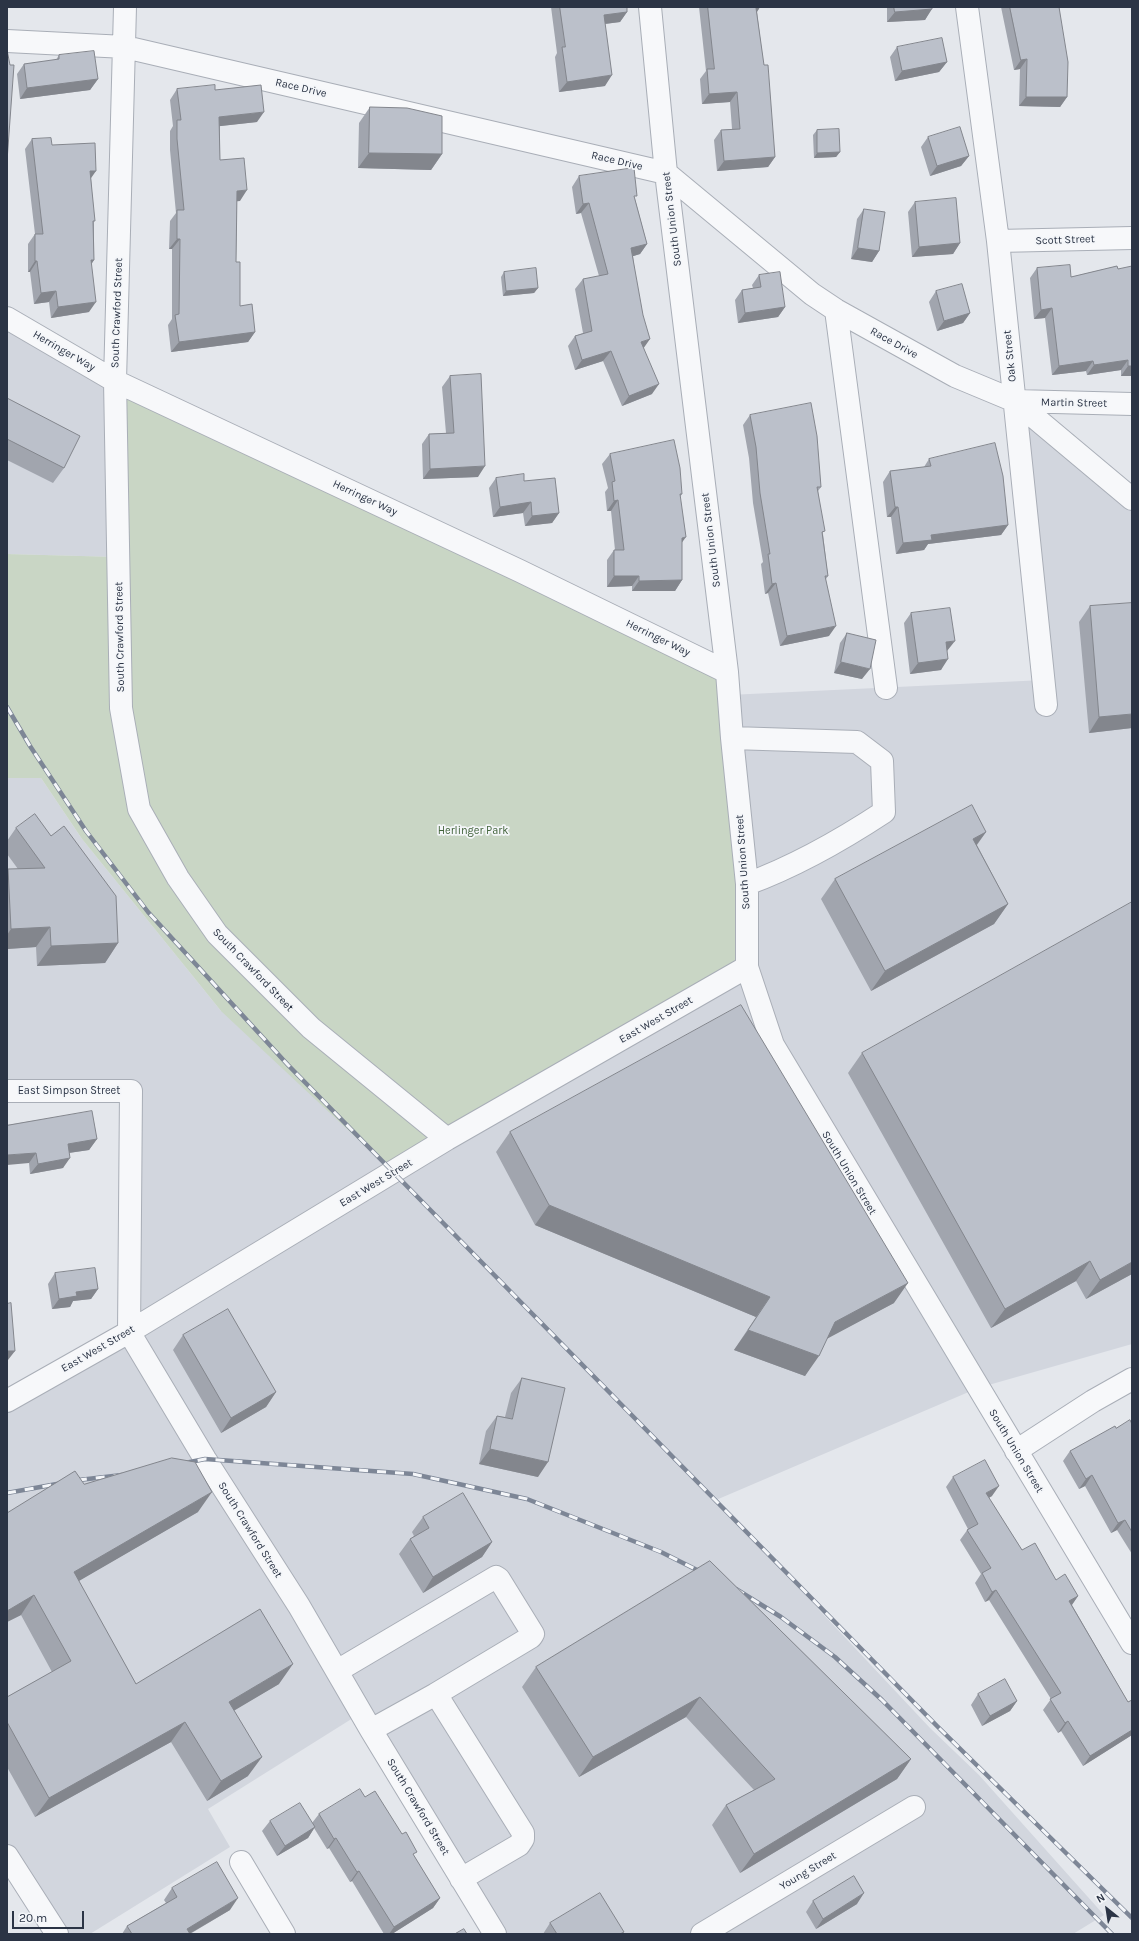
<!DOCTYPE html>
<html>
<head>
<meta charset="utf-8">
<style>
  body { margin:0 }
  #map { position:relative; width:1139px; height:1941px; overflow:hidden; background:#e4e7ec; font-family:Karla,sans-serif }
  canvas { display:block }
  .frame { position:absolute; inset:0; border:8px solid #2b3445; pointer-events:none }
  .north { position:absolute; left:1087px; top:1889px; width:40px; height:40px; -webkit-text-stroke:3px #f4f6f9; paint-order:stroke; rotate:330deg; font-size:11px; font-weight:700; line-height:16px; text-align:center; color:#2b3445 }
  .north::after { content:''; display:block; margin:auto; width:14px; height:18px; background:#2b3445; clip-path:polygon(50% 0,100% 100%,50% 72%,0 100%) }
  .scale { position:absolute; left:12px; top:1911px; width:72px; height:18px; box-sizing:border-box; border:2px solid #2b3445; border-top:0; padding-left:5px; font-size:12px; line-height:14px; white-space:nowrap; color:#2b3445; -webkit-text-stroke:3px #f4f6f9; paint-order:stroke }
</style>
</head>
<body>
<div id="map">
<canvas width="1139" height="1941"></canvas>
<div class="frame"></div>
<div class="north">N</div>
<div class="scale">20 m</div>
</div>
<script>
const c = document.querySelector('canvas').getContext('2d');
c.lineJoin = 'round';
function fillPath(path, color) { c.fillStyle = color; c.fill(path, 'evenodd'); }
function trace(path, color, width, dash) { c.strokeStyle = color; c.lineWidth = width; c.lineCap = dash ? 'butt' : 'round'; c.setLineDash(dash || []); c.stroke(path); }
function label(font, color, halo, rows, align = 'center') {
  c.font = font + ' Karla,sans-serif'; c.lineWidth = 3.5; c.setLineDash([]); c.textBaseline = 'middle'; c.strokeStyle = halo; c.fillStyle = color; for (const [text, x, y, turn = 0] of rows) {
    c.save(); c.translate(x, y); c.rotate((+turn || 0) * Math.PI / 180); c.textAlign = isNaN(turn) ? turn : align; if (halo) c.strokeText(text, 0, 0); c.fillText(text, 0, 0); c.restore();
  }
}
fillPath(new Path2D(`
  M7 318 115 381 118 557 7 554Z
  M1015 401 1132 499V1344L978 1388 716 1500 930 1728 979 1775 1104 1915 1073 1934H495L361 1713 208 1809 230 1847 90 1934H57L7 1856V1401L129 1332 131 1091H7V778H41L82 839 221 1011 729 695 1044 680Z`), '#d2d6de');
fillPath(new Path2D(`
  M115 381 727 672 747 967 394 1173 221 1011 82 839 41 778H7V554L118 557Z`), '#c9d6c5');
const minor = new Path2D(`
  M125 7 115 381 121 708 139 809 178 878 217 934 311 1028 447 1139
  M650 7 666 173 727 672 732 738 747 884V967L773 1045 1132 1643
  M967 7 998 241 1046 705
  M7 41 125 47 666 173 812 294 836 310 955 376 1015 401 1132 499
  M998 241 1132 238
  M836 310 886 688
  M7 318 115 381 520 571 727 672
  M1015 401 1132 404
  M732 738 857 742 882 761 884 812C840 841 796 866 747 884
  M7 1091H131L129 1332 205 1459 299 1606 371 1730 495 1934
  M7 1401 129 1332 447 1139 747 967
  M1016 1451 1093 1401 1132 1379
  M337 1671 496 1577 499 1579 533 1634 531 1637 436 1694
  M371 1730 436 1694 523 1833V1839L519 1845 461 1879
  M7 1856 57 1934
  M241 1862 284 1934
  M702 1934 914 1807`);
trace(minor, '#a9aeb7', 24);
trace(minor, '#f7f8fa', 22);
const rail = new Path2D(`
  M7 707 30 746 86 831 148 912 288 1065 937 1726 1132 1918
  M180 1464 205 1459 413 1474 527 1499 661 1552 705 1574
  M7 1493 79 1480 122 1475
  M736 1589 781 1617 835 1657 882 1700 1112 1934`);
trace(rail, '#7d8696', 4.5);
trace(rail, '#f4f6f9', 3, [9]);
fillPath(new Path2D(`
  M551 7H627V12L620 22 605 24V86L559 92 555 57 557 53Z
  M699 7H760L757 12 775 157 768 167 717 171 714 140 721 130 732 129 730 102 702 104 700 79 706 71Z
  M887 7H932L925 20 887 22Z
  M1001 7H1059L1067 97 1060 107 1019 106 1020 69 1014 70Z
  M897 47 947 62 939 72 895 81 890 57Z
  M59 55 98 79 90 90 20 99 17 74 24 64 56 60Z
  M177 89 215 90 257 122 220 126V160L240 201H237L236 262 240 306 255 332 248 342 171 352 168 325 172 319V249H169L170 221 176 213 170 150V131L173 126 170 100Z
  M370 107 442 154 431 170 358 168 359 123Z
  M817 130 840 152 836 157 814 158 813 135Z
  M928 137 969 156 961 166 930 176 921 147Z
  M32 139 52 145 91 178 94 224V260L91 265 89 312 51 318 49 302 34 304 30 272H28V244L35 234 25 149Z
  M579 176 635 199 647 244 640 254 633 256 644 348 652 394 622 406 603 361 575 370 568 346 575 336 583 333 575 289 583 279 599 276 581 213 576 214 572 187Z
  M915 202 960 243 953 254 912 257 908 212Z
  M864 209 879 251 872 262 851 259 857 219Z
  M1117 266 1132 376H1121V370L1087 375 1086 371 1052 375 1045 318 1034 319 1030 278 1037 268 1071 277Z
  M504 272 538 288 534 293 503 296 501 277Z
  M759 275 785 307 778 317 738 323 735 300 742 290 753 288 752 285Z
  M936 291 970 313 963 323 937 331 929 302Z
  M450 376 478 477 423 479 422 444 429 434 446 433 442 387Z
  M7 398 64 468 53 483 7 460Z
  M750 415 821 487 818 491 823 534 828 576 826 579 829 636 780 646 768 593 765 594 761 564 763 562 753 503 749 458 743 425Z
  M610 454 682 494 680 497 682 542V580L675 591H632V586L607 587V560L614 550H615L611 511H607L605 492 608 488 602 464Z
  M929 459 1008 525 1001 535 928 544 924 550 896 554 891 517H887L883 482 890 471 924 467Z
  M496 478 524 481 559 513 552 523 525 526 523 513 493 517 489 488Z
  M1090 606 1132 728 1089 733 1079 622Z
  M911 613 947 651 941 670 910 674 904 623Z
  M847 633 862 679 834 673 840 643Z
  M16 828 118 943 105 963 37 966 36 947 7 949V871L8 869H18L7 854V841Z
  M986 832 977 845 1008 904 994 924 871 991 821 899 835 879Z
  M862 1053 1132 1274 1086 1299 1076 1281 991 1328 848 1073Z
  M7 1125 97 1139 89 1150 69 1153 63 1168 30 1174 29 1163Z
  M510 1132 894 1303 827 1338 805 1376 734 1350 756 1317 535 1225 496 1152Z
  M55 1273 98 1289 91 1299 73 1301 70 1307 52 1309 48 1284Z
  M183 1335 276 1392 266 1407 221 1433 173 1350Z
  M522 1378 538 1477 479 1464 486 1431 497 1416 505 1417 511 1393Z
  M1132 1424V1554L1117 1530 1111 1533 1085 1486 1079 1489 1063 1461 1070 1451 1116 1428Z
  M953 1477 992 1496 989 1498 1022 1550 1056 1580 1078 1596 1072 1605 1128 1702 1132 1700V1735L1083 1766 1061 1731 1058 1733 1043 1710 1051 1699 989 1600 985 1602 975 1583 981 1574 960 1540 968 1529 946 1487Z
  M84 1484 198 1512 78 1581 136 1684H279L234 1710 248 1776 207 1801 171 1742 35 1817 7 1767V1697L52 1672 21 1615 7 1622V1513Z
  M423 1517 492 1542 482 1557 423 1593 399 1554 410 1539 414 1536 412 1532Z
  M710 1561 911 1759 897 1779 740 1873 712 1825 726 1805 754 1790 686 1717 579 1777 522 1687 536 1667Z
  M978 1694 1017 1701 1010 1711 982 1726 971 1705Z
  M365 1797 414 1856 440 1898 433 1908 392 1934H384L352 1881 350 1882 329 1848 327 1849 314 1828 308 1838 277 1856 262 1831 270 1821 312 1823 319 1814Z
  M172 1888 230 1910 190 1934H122L127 1926 166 1903 164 1900Z
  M813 1901 857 1904 816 1929 806 1912Z
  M550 1923 622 1934H543Z`), '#a1a5ae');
fillPath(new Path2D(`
  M760 7 753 18 756 8Z
  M932 9 925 20 887 22 895 12Z
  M627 12 620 22 596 25 604 15Z
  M1027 59 1020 69 1014 70 1021 60Z
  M947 62 939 72 895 81 902 71Z
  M612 75 605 86 559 92 567 82Z
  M98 79 90 90 20 99 27 88Z
  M737 92 730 102 702 104 709 94Z
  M1026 97H1067L1060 107 1019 106Z
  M264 112 257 122 212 127 219 117Z
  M840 152 836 157 814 158 817 153Z
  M369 153 442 154 431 170 358 168Z
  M969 156 961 166 930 176 937 166Z
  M775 157 768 167 717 171 724 161Z
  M90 171H96L89 181Z
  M247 190 240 201 230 202 237 191Z
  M589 203 581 213 576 214 583 204Z
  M177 239H180L172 249H169Z
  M960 243 953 254 912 257 919 247Z
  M647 244 640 254 624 259 631 248Z
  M858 248 879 251 872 262 851 259Z
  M91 260H94L87 270Z
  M35 261H37L30 272H28Z
  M538 288 534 293 503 296 506 291Z
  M56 291 49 302 34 304 41 293Z
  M96 302 89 312 51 318 58 307Z
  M785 307 778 317 738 323 745 313Z
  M1052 308 1045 318 1034 319 1041 310Z
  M970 313 963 323 937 331 944 321Z
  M255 332 248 342 171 352 179 342Z
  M650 339 643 349 641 342Z
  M611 351 603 361 575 370 582 360Z
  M1128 360 1121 370 1087 375 1094 365Z
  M1093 361 1086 371 1052 375 1059 366Z
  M1128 366H1132V376H1121Z
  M659 384 652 394 622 406 629 396Z
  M485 466 478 477 423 479 430 469Z
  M618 500 611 511H607L614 501Z
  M531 502 523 513 493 517 500 507Z
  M895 507H898L891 517H887Z
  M559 513 552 523 525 526 532 516Z
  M1008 525 1001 535 928 544 924 550 896 554 903 543 931 535Z
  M686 537 678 548 682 538Z
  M614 576H639L632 586 607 587Z
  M682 580 675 591H632L639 581Z
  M776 583 768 593 765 594 772 584Z
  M836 626 829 636 780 646 787 636Z
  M955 641 947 651 939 652 946 642Z
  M948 659 941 670 910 674 918 663Z
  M841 662 870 669 862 679 834 673Z
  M1132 714V728L1089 733 1099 717Z
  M986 832 972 851 973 839Z
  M1008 904 994 924 871 991 885 971Z
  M50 927 36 947 7 949V935L11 929Z
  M118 943 105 963 37 966 51 946Z
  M97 1139 89 1150 61 1154 68 1144Z
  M36 1153 29 1163 7 1165V1155Z
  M70 1158 63 1168 30 1174 38 1164Z
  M549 1205 770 1297 756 1317 535 1225Z
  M1090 1261 1076 1281 991 1328 1005 1309Z
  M1132 1262V1274L1086 1299 1100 1280Z
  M908 1283 894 1303 821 1342 835 1322Z
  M98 1289 91 1299 73 1301 70 1307 52 1309 59 1299 76 1292Z
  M748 1330 819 1356 805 1376 734 1350Z
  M7 1351H15L8 1360H7Z
  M276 1392 266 1407 221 1433 231 1418Z
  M490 1449 548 1462 538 1477 479 1464Z
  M1092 1475 1085 1486 1079 1489 1086 1479Z
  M999 1486 992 1496 979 1503 986 1493Z
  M212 1492 198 1512 60 1592 74 1572Z
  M1125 1520 1117 1530 1111 1533 1118 1523Z
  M492 1542 482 1557 423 1593 433 1577Z
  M996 1590 989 1600 985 1602 992 1592Z
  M34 1595 21 1615 7 1622V1611Z
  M1078 1596 1071 1606 1069 1601Z
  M293 1664 279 1684 215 1722 229 1702Z
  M700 1697 686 1717 579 1777 593 1757Z
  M1017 1701 1010 1711 982 1726 990 1716Z
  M1068 1721 1061 1731 1058 1733 1065 1723Z
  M185 1722 171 1742 35 1817 49 1798Z
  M1132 1730V1735L1083 1766 1090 1756Z
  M262 1757 248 1776 207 1801 221 1781Z
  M911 1759 897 1779 740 1873 754 1854Z
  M315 1827 308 1838 277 1856 285 1846Z
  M336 1838 329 1848 327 1849 334 1839Z
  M359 1871 352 1881 350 1882 357 1872Z
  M864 1893 857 1904 816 1929 823 1919Z
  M238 1898 230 1910 189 1934 187 1929Z
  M440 1898 433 1908 392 1934H389L394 1927Z`), '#83868d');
const building = new Path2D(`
  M560 7H627V12L604 15 612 75 567 82 562 47H565Z
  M708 7H760L756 8 764 65H768L775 157 724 161 721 130 740 129 737 92 709 94 707 69H714Z
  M894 7H932V9L895 12Z
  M1010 7H1059L1068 62 1067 97H1026L1027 59 1021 60Z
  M942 38 947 62 902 71 897 47Z
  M7 50 10 65H14L7 161Z
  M94 51 98 79 27 88 24 64 59 59V55Z
  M215 85V90L261 85 264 112 219 117 220 160 244 158 247 190 237 191 236 262H240V306L252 304 255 332 179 342 175 315 179 314 180 239H177V210H184L177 139V120H181L177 89Z
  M370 107 407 108 442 116V154L369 153Z
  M960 127 969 156 937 166 928 137Z
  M839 129 840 152 817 153V130Z
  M51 138 52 145 95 143 96 171H90L95 221H93L94 260H91L96 302 58 307 56 291 41 293 37 261H35V234H43L32 139Z
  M634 168 637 196H634L647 244 631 248 643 315 650 339 641 342 659 384 629 396 611 351 582 360 575 336 592 331 583 279 608 274 589 203 583 204 579 176Z
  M956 198 960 243 919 247 915 202Z
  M864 209 885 212 879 251 858 248Z
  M1070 265 1071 277 1117 266 1118 269 1132 266V366H1128V360L1094 365 1093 361 1059 366 1052 308 1041 310 1037 268Z
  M536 268 538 288 506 291 504 272Z
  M780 272 785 307 745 313 742 290 761 287 759 275Z
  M962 284 970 313 944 321 936 291Z
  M481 374 485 466 430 469 429 434 454 433 450 376Z
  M7 398 80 436 64 468 7 439Z
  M811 403 817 436 821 487H817L825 531 822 532 828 576H825L836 626 787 636 776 583 772 584 768 554H770L760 493 756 447 750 415Z
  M674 440 680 468 682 494H680L686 537 682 538V580L639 581V576H614V550H624L618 500 614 501 612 482 615 481 610 454Z
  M995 443 1003 476 1008 525 931 535 932 540 903 543 898 507H895L890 471 931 466 929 459Z
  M524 474V481L555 478 559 513 532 516 531 502 500 507 496 478Z
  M1132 603V714L1099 717 1090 606Z
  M950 608 955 641 946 642 948 659 918 663 911 613Z
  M847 633 876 640 870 669 841 662Z
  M972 805 986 832 973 839 1008 904 885 971 835 879Z
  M35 814 51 836 64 826 116 896 118 943 51 946 50 927 11 929 8 869 45 868 16 828Z
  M1132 902V1262L1100 1280 1090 1261 1005 1309 862 1053Z
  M741 1005 908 1283 835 1322 819 1356 748 1330 770 1297 549 1205 510 1132Z
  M92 1111 97 1139 68 1144 70 1158 38 1164 36 1153 7 1155V1122V1125Z
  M95 1268 98 1289 76 1292 77 1296 59 1299 55 1273Z
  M11 1303 15 1351H7V1304Z
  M228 1309 276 1392 231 1418 183 1335Z
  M522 1378 565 1388 548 1462 490 1449 497 1416 512 1419Z
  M1130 1420 1132 1424V1532L1125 1520 1118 1523 1092 1475 1086 1479 1070 1451 1115 1426 1116 1428Z
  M172 1458 195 1462 212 1492 74 1572 136 1684 260 1609 293 1664 229 1702 262 1757 221 1781 185 1722 49 1798 7 1722V1697L71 1661 34 1595 7 1611V1513L75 1471 84 1484Z
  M985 1460 999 1486 986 1493 1022 1550 1035 1543 1056 1580 1065 1574 1078 1596 1069 1601 1128 1702 1132 1700V1730L1090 1756 1068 1721 1065 1723 1050 1699 1061 1693 996 1590 992 1592 982 1573 991 1568 967 1530 978 1524 953 1477Z
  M463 1493 492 1542 433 1577 410 1539 429 1528 423 1517Z
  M710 1561 911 1759 754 1854 726 1805 775 1779 700 1697 593 1757 536 1667Z
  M1005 1679 1017 1701 990 1716 978 1694Z
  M360 1789 365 1797 375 1791 402 1834 406 1832 417 1852 413 1854 440 1898 394 1927 359 1871 357 1872 336 1838 334 1839 319 1814Z
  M300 1803 315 1827 285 1846 270 1821Z
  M217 1862 238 1898 187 1929 190 1934H132L127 1926 177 1897 172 1888Z
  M854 1876 864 1893 823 1919 813 1901Z
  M600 1893 624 1932 620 1934H557L550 1923Z
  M464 1929 467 1934H455Z`);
fillPath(building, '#bbc0ca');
trace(building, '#83868d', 1);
label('11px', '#2b3445', '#f4f6f9', [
  ["Race Drive",301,88,13],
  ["Race Drive",617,161,13],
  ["South Union Street",672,219,-97],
  ["Scott Street",1065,240,-2],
  ["South Crawford Street",117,313,-88],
  ["Race Drive",894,343,29],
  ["Herringer Way",64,351,30],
  ["Oak Street",1010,356,-96],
  ["Martin Street",1074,403,1],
  ["Herringer Way",365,498,25],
  ["South Union Street",711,540,-97],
  ["South Crawford Street",120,637,-91],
  ["Herringer Way",658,638,26],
  ["South Union Street",743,862,-94],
  ["South Crawford Street",253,970,46],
  ["East West Street",656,1020,-30],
  ["East Simpson Street",69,1091],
  ["South Union Street",849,1173,59],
  ["East West Street",376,1183,-31],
  ["East West Street",98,1349,-30],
  ["South Union Street",1016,1451,59],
  ["South Crawford Street",250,1530,58],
  ["South Crawford Street",418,1807,59],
  ["Young Street",808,1871,-31]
]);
label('11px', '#3f6138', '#f4f6f9', [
  ["Herlinger Park",473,831]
]);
</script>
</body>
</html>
